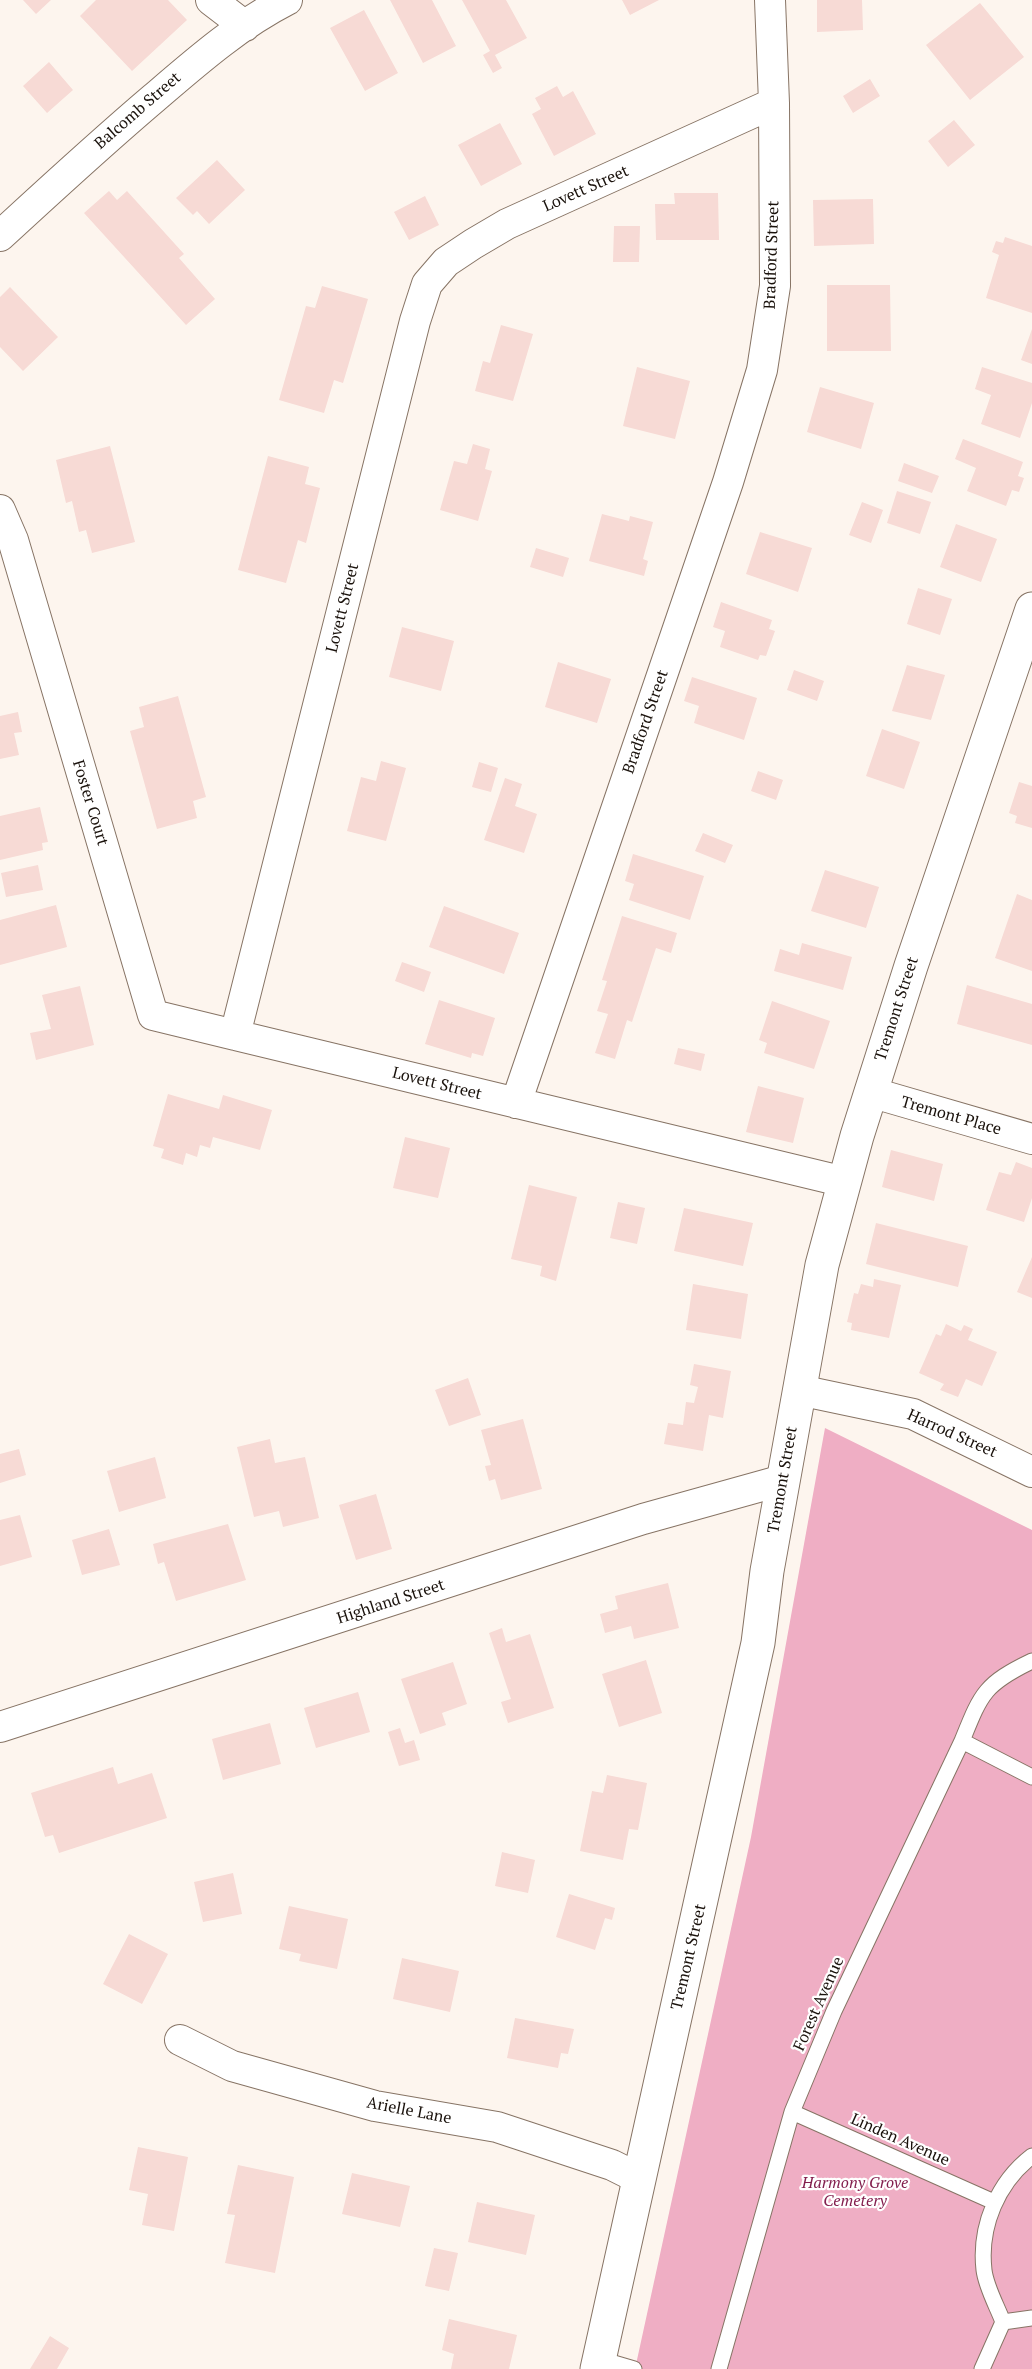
<!DOCTYPE html>
<html>
<head>
<meta charset="utf-8">
<style>
  body { margin:0 }
  canvas { display:block; background:#fdf5ee }
</style>
</head>
<body>
<canvas width="1032" height="2369"></canvas>
<script>
const c = document.querySelector('canvas').getContext('2d');
c.lineJoin = 'round';
function fillPath(path, color) { c.fillStyle = color; c.fill(path, 'evenodd'); }
function trace(path, color, width, dash) { c.strokeStyle = color; c.lineWidth = width; c.lineCap = dash ? 'butt' : 'round'; c.setLineDash(dash || []); c.stroke(path); }
function label(font, color, halo, rows, align = 'center') {
  c.font = font + ' "PT Serif",serif'; c.lineWidth = 4.5; c.setLineDash([]); c.textBaseline = 'middle'; c.strokeStyle = halo; c.fillStyle = color; for (const [text, x, y, turn = 0] of rows) {
    c.save(); c.translate(x, y); c.rotate((+turn || 0) * Math.PI / 180); c.textAlign = isNaN(turn) ? turn : align; if (halo) c.strokeText(text, 0, 0); c.fillText(text, 0, 0); c.restore();
  }
}
fillPath(new Path2D(`
  M825 1428 1032 1530V2369H635L751 1837Z`), '#efaec4');
fillPath(new Path2D(`
  M23 0H51L36 14Z
  M96 0H168L187 20 132 71 80 16Z
  M390 0H432L456 46 423 63Z
  M462 0H506L527 38 495 55 502 68 493 73 483 55 490 51Z
  M622 0H659L630 15Z
  M817 0H862L863 30 817 32Z
  M980 3 1024 57 970 100 926 45Z
  M364 10 398 73 365 91 330 28Z
  M49 62 73 90 47 113 23 86Z
  M870 79 880 96 853 113 843 96Z
  M557 86 563 97 573 91 596 134 554 156 532 114 541 109 535 98Z
  M954 120 975 145 948 167 928 141Z
  M500 123 522 164 481 186 458 145Z
  M217 160 245 190 209 224 197 211 193 215 176 198Z
  M109 191 117 200 127 191 184 254 179 258 215 299 186 325 84 213Z
  M674 193H718L719 240H656L655 204H675Z
  M425 196 439 225 409 240 394 212Z
  M873 199 874 244 814 246 813 200Z
  M614 226H640L639 262H613Z
  M1005 237 1032 246V313L986 298 999 255 992 252 996 241 1003 243Z
  M827 285H890L891 351H827Z
  M322 286 368 299 343 383 334 380 324 413 279 400 306 306 315 308Z
  M10 287 58 337 23 371 0 347V297Z
  M501 325 533 334 513 401 475 391 483 361 490 363Z
  M1032 329V364L1021 360Z
  M637 367 690 381 675 439 623 426Z
  M982 367 1032 383V403L1020 438 981 424 991 395 975 389Z
  M820 387 874 403 861 449 807 432Z
  M963 439 1023 462 1018 476 1024 478 1019 492 1012 490 1006 506 967 491 976 468 955 459Z
  M473 444 490 449 485 469 492 471 478 521 440 510 454 461 467 464Z
  M110 446 135 542 92 553 86 530 79 532 72 501 66 503 56 460Z
  M268 456 309 467 305 484 320 488 306 543 298 540 286 583 238 570Z
  M904 463 939 476 932 493 898 481Z
  M897 491 931 502 920 534 887 523Z
  M862 502 883 510 871 543 849 535Z
  M602 514 629 521 630 516 653 522 643 559 648 561 644 576 589 561Z
  M956 524 997 539 981 582 940 567Z
  M760 532 812 548 798 592 746 574Z
  M536 548 569 558 563 577 530 567Z
  M918 588 952 599 940 635 907 624Z
  M721 602 772 620 769 629 775 631 766 656 760 655 758 660 720 647 725 631 713 627Z
  M402 627 454 641 441 691 389 677Z
  M558 662 611 679 597 723 545 707Z
  M907 665 945 675 931 720 892 711Z
  M794 670 824 681 817 701 787 690Z
  M692 677 757 698 744 740 694 723 699 706 684 701Z
  M178 696 206 797 193 801 197 818 157 829 130 731 144 727 139 707Z
  M18 712 22 732 14 733 19 755 0 759V716Z
  M882 729 920 742 904 789 866 776Z
  M381 761 406 768 386 841 347 831 361 777 376 781Z
  M479 762 498 768 491 792 472 787Z
  M758 771 783 780 776 800 751 791Z
  M505 778 522 784 515 806 537 814 524 853 484 840Z
  M1019 782 1032 786V828L1015 823 1017 816 1009 813Z
  M40 807 48 842 42 843 43 850 0 860V816Z
  M703 833 733 845 725 863 695 851Z
  M633 854 704 876 690 920 629 900 634 884 625 881Z
  M38 865 43 890 6 897 1 873Z
  M825 870 879 887 866 928 811 911Z
  M1017 894 1032 900V971L995 958Z
  M56 905 67 947 0 965V920Z
  M444 906 519 933 504 974 429 947Z
  M622 916 677 933 671 953 656 948 632 1022 627 1020 615 1059 595 1053 608 1014 597 1011 607 981 602 980Z
  M802 943 852 957 843 990 774 971 780 949 799 955Z
  M402 962 431 972 424 992 395 981Z
  M967 985 1032 1004V1045L957 1024Z
  M80 986 94 1045 36 1060 30 1033 51 1029 42 995Z
  M439 1000 495 1018 483 1056 472 1053 471 1058 425 1044Z
  M772 1001 830 1021 814 1069 764 1053 767 1043 759 1040Z
  M678 1048 705 1054 701 1071 674 1064Z
  M758 1086 804 1098 793 1143 746 1132Z
  M168 1094 219 1109 223 1095 272 1110 260 1150 213 1137 210 1148 200 1145 197 1157 186 1153 183 1165 161 1158 164 1149 153 1146Z
  M405 1137 450 1148 438 1198 393 1188Z
  M891 1150 943 1164 934 1201 882 1187Z
  M1016 1162 1032 1168V1198L1024 1222 986 1210 999 1172 1011 1175Z
  M529 1185 577 1197 556 1281 540 1276 542 1266 511 1259Z
  M618 1202 645 1208 637 1244 610 1238Z
  M684 1208 753 1223 743 1266 674 1251Z
  M876 1223 968 1246 958 1287 866 1264Z
  M1032 1257V1298L1017 1292Z
  M874 1279 901 1285 889 1338 851 1330 852 1323 847 1322 854 1293 858 1294 861 1284 873 1287Z
  M693 1284 748 1294 741 1339 686 1330Z
  M946 1324 961 1331 964 1325 973 1329 968 1340 997 1352 982 1386 966 1379 958 1397 940 1390 944 1384 919 1373 936 1334 941 1336Z
  M694 1364 731 1371 723 1418 709 1415 703 1451 664 1444 668 1423 683 1425 686 1402 694 1403 698 1387 690 1385Z
  M468 1378 481 1415 449 1426 435 1390Z
  M523 1419 542 1489 501 1500 495 1479 489 1481 485 1466 491 1465 481 1430Z
  M270 1439 275 1463 305 1457 319 1518 283 1527 279 1511 254 1517 237 1447Z
  M19 1449 26 1475 0 1483V1454Z
  M155 1457 166 1498 119 1512 107 1471Z
  M376 1494 392 1549 356 1560 339 1505Z
  M20 1515 32 1557 0 1566V1520Z
  M228 1524 246 1580 176 1601 164 1562 158 1564 153 1544Z
  M109 1529 120 1565 82 1575 72 1540Z
  M668 1583 679 1628 634 1639 631 1626 605 1633 600 1614 618 1609 615 1596Z
  M502 1628 506 1642 530 1634 554 1708 508 1723 501 1702 511 1699 489 1633Z
  M646 1660 662 1713 619 1727 602 1674Z
  M453 1662 467 1704 442 1713 446 1725 420 1734 401 1679Z
  M358 1692 370 1732 316 1748 304 1708Z
  M270 1723 281 1764 223 1780 212 1739Z
  M400 1728 405 1743 414 1740 420 1760 399 1766 388 1732Z
  M113 1767 118 1784 152 1773 167 1818 59 1853 53 1835 45 1837 31 1793Z
  M607 1775 647 1783 638 1830 629 1829 623 1860 580 1851 592 1791 603 1793Z
  M502 1852 535 1860 528 1893 495 1886Z
  M233 1873 242 1914 203 1922 194 1882Z
  M569 1894 615 1908 612 1920 605 1918 595 1950 556 1937Z
  M289 1906 348 1919 337 1969 299 1961 301 1954 279 1949Z
  M129 1934 168 1954 142 2004 103 1984Z
  M402 1958 459 1971 450 2012 393 1999Z
  M515 2018 574 2029 568 2054 561 2053 558 2068 507 2058Z
  M138 2147 188 2157 174 2231 142 2225 148 2194 129 2190Z
  M238 2165 294 2177 275 2273 225 2263 235 2215 227 2214Z
  M352 2173 410 2186 400 2227 342 2214Z
  M477 2202 535 2215 526 2255 468 2242Z
  M434 2248 458 2253 449 2291 425 2286Z
  M449 2319 517 2335 509 2369H451L454 2354 442 2350Z
  M50 2336 69 2348 57 2369H30Z`), '#f7dad5');
const service = new Path2D(`
  M962 1741 1032 1777
  M792 2112 994 2202
  M1032 2156C998 2182 979 2226 984 2270 986 2287 997 2306 1003 2322L1032 2318
  M600 2359 634 2369
  M719 2369 792 2112 834 2011 962 1741C981 1694 984 1684 1032 1661
  M982 2369 1003 2322`);
const minor = new Path2D(`
  M211 0 245 26
  M774 103 507 224 473 244 446 262 427 284 415 321 235 1035 845 1182
  M0 236C51 189 101 143 154 98 196 62 238 25 287 0
  M0 510 13 540 153 1015 235 1035
  M870 1092 1032 1139
  M516 1103 728 482 762 370 775 286 774 103 770 0
  M799 1390 913 1414 1032 1472
  M0 1727 643 1519 783 1480
  M180 2040 232 2066 375 2106 497 2127 612 2165 640 2179`);
const tertiary = new Path2D(`
  M597 2369 758 1643 767 1571 822 1265 857 1136 911 966 1032 609`);
trace(service, '#877465', 17);
trace(minor, '#877465', 32);
trace(tertiary, '#877465', 35);
trace(service, '#fff', 15);
trace(minor, '#fff', 30);
trace(tertiary, '#fff', 33);
label('16px', '#1a120c', '#fff', [
  ["Balcomb Street",138,111,-41],
  ["Lovett Street",586,189,-24],
  ["Bradford Street",772,255,-88],
  ["Lovett Street",343,608,-76],
  ["Bradford Street",646,722,-71],
  ["Foster Court",90,803,73],
  ["Tremont Street",897,1009,-72],
  ["Lovett Street",437,1084,14],
  ["Tremont Place",951,1116,16],
  ["Harrod Street",952,1434,24],
  ["Tremont Street",783,1480,-80],
  ["Highland Street",391,1602,-18],
  ["Tremont Street",689,1957,-77],
  ["Forest Avenue",819,2004,-66],
  ["Arielle Lane",409,2111,11],
  ["Linden Avenue",900,2140,24]
]);
label('italic 16px', '#831f4e', '#fff', [
  ["Harmony Grove",855,2183],
  ["Cemetery",855,2201]
]);
</script>
</body>
</html>
